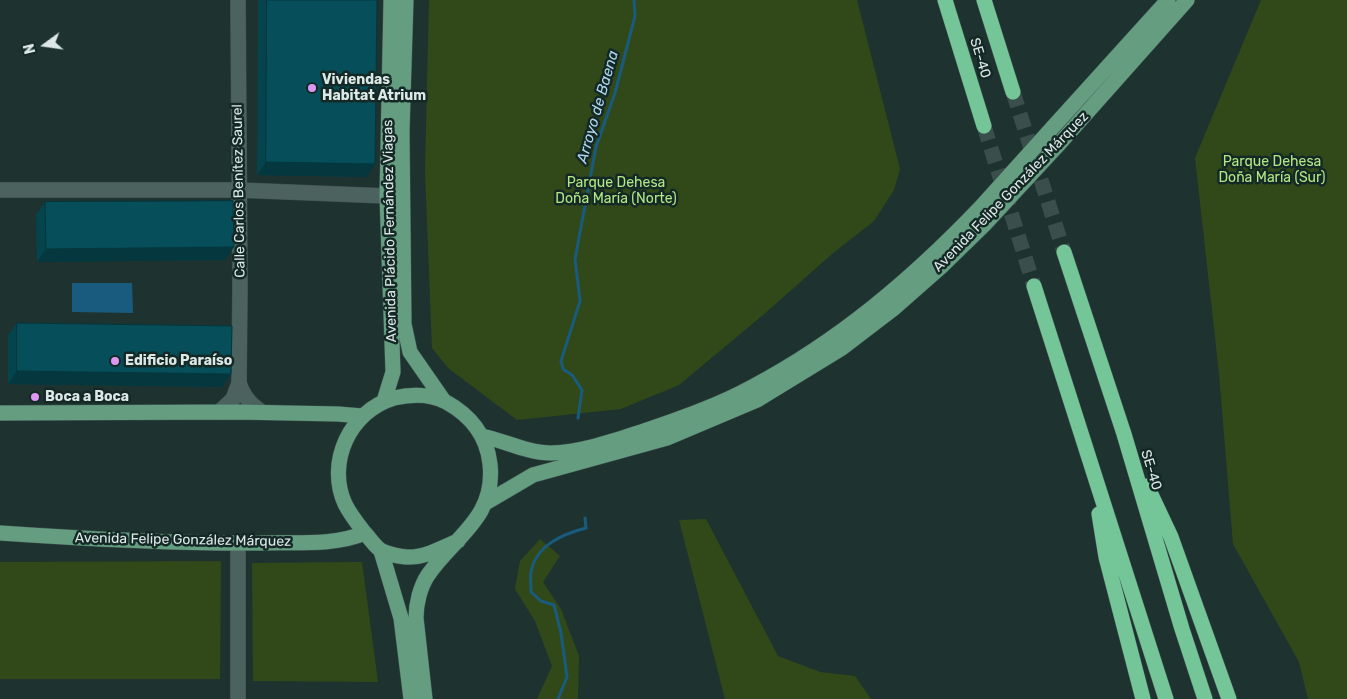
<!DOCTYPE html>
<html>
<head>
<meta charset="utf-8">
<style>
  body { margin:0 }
  #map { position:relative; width:1347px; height:699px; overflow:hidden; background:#1e3330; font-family:Rubik,sans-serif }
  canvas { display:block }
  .north { position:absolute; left:20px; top:20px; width:50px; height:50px; -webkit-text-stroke:4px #142926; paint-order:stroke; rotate:256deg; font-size:14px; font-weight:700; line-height:20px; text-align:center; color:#dce8e6 }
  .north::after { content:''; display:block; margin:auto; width:18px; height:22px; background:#dce8e6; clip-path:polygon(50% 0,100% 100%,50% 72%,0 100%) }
</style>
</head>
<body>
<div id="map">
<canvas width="1347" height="699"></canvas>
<div class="north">N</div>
</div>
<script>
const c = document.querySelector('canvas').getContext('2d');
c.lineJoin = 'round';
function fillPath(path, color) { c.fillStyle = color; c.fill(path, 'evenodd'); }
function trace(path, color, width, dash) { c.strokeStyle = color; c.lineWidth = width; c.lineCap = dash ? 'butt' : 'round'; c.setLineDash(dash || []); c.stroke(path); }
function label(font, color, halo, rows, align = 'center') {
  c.font = font + ' Rubik,sans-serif'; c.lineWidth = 5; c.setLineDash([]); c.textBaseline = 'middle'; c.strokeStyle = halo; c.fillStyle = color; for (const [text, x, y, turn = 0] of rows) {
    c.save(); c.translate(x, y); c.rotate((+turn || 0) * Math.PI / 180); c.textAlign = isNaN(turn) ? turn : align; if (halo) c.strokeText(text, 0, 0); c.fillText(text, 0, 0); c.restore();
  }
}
fillPath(new Path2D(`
  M429 0H857L900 169 894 190 874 221 832 254 763 315 679 385 621 409 517 420 448 368 432 348 425 171Z
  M1261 0H1347V699H1308L1299 662 1233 544 1219 373 1195 158Z
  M706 519 778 656 820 672 855 676 871 699H725L679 520Z
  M540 539 560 556 543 582 561 609 579 656 578 699H537L552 666 535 621 515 589 520 561Z
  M221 561 220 679H0V562Z
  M362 562 378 682 253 681 252 563Z`), '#314919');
fillPath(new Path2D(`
  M72 283H132L133 313 72 312Z`), '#195b7f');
trace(new Path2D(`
  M578 418 582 390 572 375 563 369 561 361 580 301 575 259 596 147 615 93 635 16 634 0
  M558 699 567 677 561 633 554 605 541 601 531 592C531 585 530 578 531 572 536 545 563 534 586 528L585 518`), '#195b7f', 3);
trace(new Path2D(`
  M1013 92 1064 252
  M984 126 1034 286`), '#3a4e4b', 15, [15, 8]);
const minor = new Path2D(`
  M0 190H238L387 196
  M239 383C244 397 250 404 262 412
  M219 412 233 399 239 383 240 287 238 0
  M238 699V543`);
const major = new Path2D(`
  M406 0 402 131 404 324 410 352 444 401
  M1053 127 1168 0
  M1059 144 1187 0
  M384 401 393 372 387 196 391 0
  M0 413 238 412 338 414 362 416
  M482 436C505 441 528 453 551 453 584 452 616 440 647 430 682 418 719 405 752 387 839 341 912 279 980 208
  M487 502 533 475 667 438 757 400 842 348 893 309 943 265 984 225
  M0 533C88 539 175 544 263 543 298 542 333 546 365 533
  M381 551 401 618 411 699
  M425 699 416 618C416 604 420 587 428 575 454 537 496 518 490 464 487 436 470 415 446 402 431 394 411 394 394 398 350 411 326 462 345 504 350 514 357 523 364 532 369 537 376 548 382 551 388 554 401 557 408 557 425 558 443 547 458 541`);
const highway = new Path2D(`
  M945 0 984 126
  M984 0 1013 92
  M1064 252 1124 434 1182 629 1205 699
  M1034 286 1166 699
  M1147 486 1171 537 1229 699
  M1099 514 1106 557 1143 699`);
trace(minor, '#3e504e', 16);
trace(major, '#3e504e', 16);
trace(highway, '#3e504e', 16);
trace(minor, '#4b625e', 15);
trace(major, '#649d80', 15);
trace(highway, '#74c597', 15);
const majorBridge = new Path2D(`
  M980 208 1053 127
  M984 225 1059 144`);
trace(majorBridge, '#3e504e', 16, []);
trace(majorBridge, '#649d80', 15);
fillPath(new Path2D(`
  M259 0H377L366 177 257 175 258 1Z
  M45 202 225 260 37 262 36 215Z
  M17 323 231 374 222 387 8 384V335Z`), '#05434d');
fillPath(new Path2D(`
  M266 162 375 164 366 177 257 175Z
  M234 247 225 260 37 262 46 249Z
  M17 371 231 374 222 387 8 384Z`), '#04373e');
const building = new Path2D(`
  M267 0H377L375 164 266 162Z
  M233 201 234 247 46 249 45 202Z
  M17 323 232 326 231 374 17 371Z`);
fillPath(building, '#064e59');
trace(building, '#04373e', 1);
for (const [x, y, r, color] of [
  [312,88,5,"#de98f3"],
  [115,361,5,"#de98f3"],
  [35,397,5,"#de98f3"]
]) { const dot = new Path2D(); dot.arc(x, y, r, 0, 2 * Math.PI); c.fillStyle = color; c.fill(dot); trace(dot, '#142926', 2); }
label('14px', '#dce8e6', '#142926', [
  ["SE-40",980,58,73],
  ["Calle Carlos Benítez Saurel",239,191,-91],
  ["Avenida Felipe González Márquez",1011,192,-46],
  ["Avenida Plácido Fernández Viagas",390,231,-91],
  ["SE-40",1151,470,73],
  ["Avenida Felipe González Márquez",183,540,1]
]);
label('bold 14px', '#dce8e6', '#142926', [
  ["Viviendas",322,80],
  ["Habitat Atrium",322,96],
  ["Edificio Paraíso",125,361],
  ["Boca a Boca",45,397]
], 'left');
label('14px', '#b3e784', '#142926', [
  ["Parque Dehesa",1272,162],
  ["Doña María (Sur)",1272,178],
  ["Parque Dehesa",616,183],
  ["Doña María (Norte)",616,199]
]);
label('italic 15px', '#aed6f0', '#142926', [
  ["Arroyo de Baena",598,107,-74]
]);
</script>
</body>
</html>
